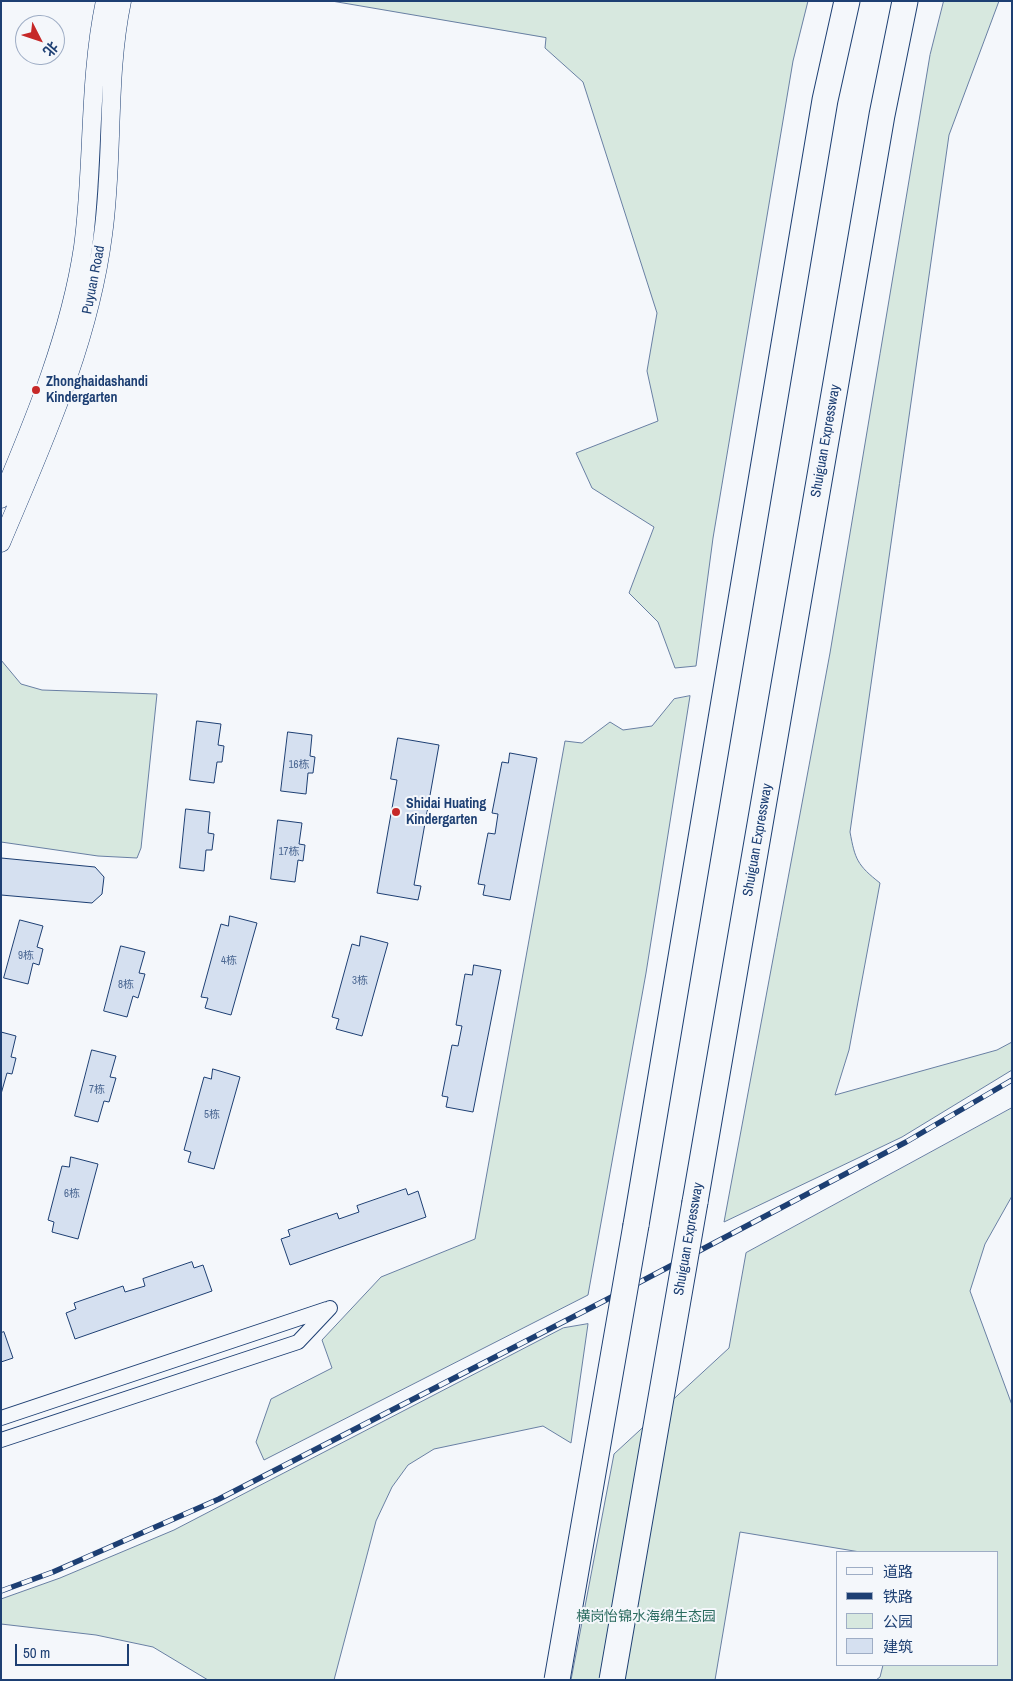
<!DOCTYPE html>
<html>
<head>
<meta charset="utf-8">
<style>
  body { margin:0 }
  #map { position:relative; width:1013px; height:1681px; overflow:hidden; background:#f4f7fb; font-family:"Archivo Narrow","Noto Sans SC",sans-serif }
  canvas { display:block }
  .frame { position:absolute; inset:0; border:2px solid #1d3f73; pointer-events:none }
  .legend { position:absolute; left:836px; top:1551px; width:162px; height:115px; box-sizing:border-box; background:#f4f7fb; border:1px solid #9eadc5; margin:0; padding:6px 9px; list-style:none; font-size:15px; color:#1d3f73 }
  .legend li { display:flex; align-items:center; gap:10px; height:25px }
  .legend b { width:25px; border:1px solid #9eadc5 }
  .north { position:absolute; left:15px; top:15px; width:50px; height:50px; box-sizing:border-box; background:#f4f7fb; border:1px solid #9eadc5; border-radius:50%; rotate:131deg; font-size:14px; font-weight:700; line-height:20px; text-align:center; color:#1d3f73 }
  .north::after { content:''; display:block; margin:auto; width:18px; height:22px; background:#c62828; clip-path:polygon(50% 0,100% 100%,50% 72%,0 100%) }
  .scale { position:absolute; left:15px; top:1644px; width:114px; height:22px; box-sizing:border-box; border:2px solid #1d3f73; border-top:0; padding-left:6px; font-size:15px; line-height:18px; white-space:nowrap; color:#1d3f73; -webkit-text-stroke:4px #f4f7fb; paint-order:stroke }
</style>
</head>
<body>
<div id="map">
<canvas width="1013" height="1681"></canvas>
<div class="frame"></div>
<ul class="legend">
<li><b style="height:6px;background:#f4f7fb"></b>道路</li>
<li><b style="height:6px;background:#1d3f73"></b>铁路</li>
<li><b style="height:14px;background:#d7e8df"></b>公园</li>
<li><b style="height:14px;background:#d5e0f0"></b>建筑</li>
</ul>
<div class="north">北</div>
<div class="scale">50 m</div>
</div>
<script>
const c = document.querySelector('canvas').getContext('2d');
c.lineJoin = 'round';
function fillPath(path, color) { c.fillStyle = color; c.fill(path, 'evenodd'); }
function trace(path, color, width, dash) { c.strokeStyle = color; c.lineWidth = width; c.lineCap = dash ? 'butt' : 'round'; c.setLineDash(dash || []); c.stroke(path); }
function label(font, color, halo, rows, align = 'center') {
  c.font = font + ' "Archivo Narrow","Noto Sans SC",sans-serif'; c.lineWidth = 4; c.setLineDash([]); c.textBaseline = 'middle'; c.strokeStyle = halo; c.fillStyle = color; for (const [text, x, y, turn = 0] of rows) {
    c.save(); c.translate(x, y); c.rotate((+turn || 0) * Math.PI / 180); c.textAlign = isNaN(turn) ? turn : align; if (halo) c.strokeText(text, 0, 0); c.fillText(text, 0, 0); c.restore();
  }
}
const green = new Path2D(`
  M332 1H808L793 61 713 538 696 666 675 668 658 622 629 593 654 527 592 488 576 453 658 421 647 371 657 313 583 82 545 48 546 38Z
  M944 1H999L949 135 850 832C855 859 857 865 880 883L849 1050 835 1095 997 1050 1012 1042V1070L902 1137 724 1222 830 653 930 55Z
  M1 660 21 684 42 690 157 694 141 848 137 858 98 856 1 842Z
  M690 696 646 973 588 1295 264 1460 256 1442 271 1399 332 1368 322 1340 381 1277 475 1239 565 741 582 743 610 722 623 730 652 726 674 699Z
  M1012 1108V1196L985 1244 970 1291 1012 1405V1680H876L880 1677 883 1665H997V1552H860L740 1532 715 1680H571L614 1454 729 1348 746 1253Z
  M588 1324 571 1443 543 1426 434 1449 408 1465 392 1487 376 1521 334 1680H208L153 1647 96 1635 1 1624V1599L60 1578 174 1530 563 1328Z`);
fillPath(green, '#d7e8df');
trace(green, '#687fa3', 1);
const building = new Path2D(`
  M197 721 221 724 218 745 224 746 222 762H217L214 783 190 780Z
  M288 732 312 735 310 756 315 757 313 773H308L306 794 281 791Z
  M398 738 439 745 414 885 421 886 418 900 377 893 397 780 391 779Z
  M510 753 537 758 510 900 483 895 485 885 478 884 488 833 495 834 498 814 492 813 502 762 508 763Z
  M186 809 210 812 208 833 214 834 212 850H206L204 871 180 868Z
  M278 820 302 823 299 844 305 845 303 861 298 860 295 882 271 879Z
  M1 858 95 867 104 877 102 894 92 903 1 895Z
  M230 916 257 923 231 1015 205 1008 208 998 201 997 221 924 228 926Z
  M20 920 43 926 37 947 43 949 39 965 33 963 28 984 4 978Z
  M361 936 388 943 362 1036 336 1029 339 1019 332 1017 352 944 359 946Z
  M121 946 145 952 139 973 145 974 138 998 133 996 127 1017 104 1011Z
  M474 965 501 970 473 1112 446 1107 448 1097 442 1096 452 1045 458 1046 462 1026 456 1025 465 974 472 975Z
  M1 1032 16 1036 11 1057 16 1058 12 1074 7 1073 1 1094Z
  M92 1050 116 1056 110 1077 116 1078 109 1102 104 1101 98 1122 75 1116Z
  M213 1069 240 1077 214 1169 188 1162 191 1152 184 1150 204 1077 211 1079Z
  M71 1157 98 1164 78 1239 52 1232 54 1222 48 1220 62 1166 69 1167Z
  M406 1189 408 1195 418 1191 426 1217 290 1265 281 1239 290 1236 288 1230 337 1213 339 1219 359 1212 357 1206Z
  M192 1262 194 1268 203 1265 212 1291 75 1339 66 1313 76 1309 74 1303 123 1286 125 1292 145 1286 143 1279Z
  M4 1332 13 1358 1 1362V1333Z`);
fillPath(building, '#d5e0f0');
trace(building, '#1d3f73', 1);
const minor = new Path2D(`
  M1 1418 327 1309
  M1 1440 298 1342 330 1308`);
const tertiary = new Path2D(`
  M1 499C35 418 70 334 83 247 94 165 88 82 105 1
  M1 543C43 443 89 344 103 235 114 157 106 78 122 1`);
const motorway = new Path2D(`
  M695 1202 882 115 905 1
  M636 1225 825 100 847 1`);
trace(minor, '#1d3f73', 16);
trace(tertiary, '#1d3f73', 19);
trace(motorway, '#1d3f73', 27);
trace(minor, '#f4f7fb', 14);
trace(tertiary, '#f4f7fb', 18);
trace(motorway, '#f4f7fb', 25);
const rail = new Path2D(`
  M1 1591 53 1572 219 1499 602 1302 906 1142 1012 1080`);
trace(rail, '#1d3f73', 5.5);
trace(rail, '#f4f7fb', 4, [11]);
const motorwayBridge = new Path2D(`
  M557 1680 636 1225
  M612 1680 695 1202`);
trace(motorwayBridge, '#1d3f73', 27, []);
trace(motorwayBridge, '#f4f7fb', 25);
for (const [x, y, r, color] of [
  [36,390,5,"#c62828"],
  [396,812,5,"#c62828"]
]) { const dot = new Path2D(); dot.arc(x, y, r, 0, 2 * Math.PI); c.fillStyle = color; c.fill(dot); trace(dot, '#f4f7fb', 2); }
label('11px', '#4b6792', null, [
  ["16栋",299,765],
  ["17栋",289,852],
  ["9栋",26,956],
  ["4栋",229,961],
  ["3栋",360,981],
  ["8栋",126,985],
  ["7栋",97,1090],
  ["5栋",212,1115],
  ["6栋",72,1194]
]);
label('14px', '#1d3f73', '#f4f7fb', [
  ["Puyuan Road",94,280,-79],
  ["Shuiguan Expressway",826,441,-80],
  ["Shuiguan Expressway",758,840,-80],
  ["Shuiguan Expressway",689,1239,-80]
]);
label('bold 14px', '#1d3f73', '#f4f7fb', [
  ["Zhonghaidashandi",46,382],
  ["Kindergarten",46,398],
  ["Shidai Huating",406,804],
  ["Kindergarten",406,820]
], 'left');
label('14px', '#2c6c60', '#f4f7fb', [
  ["横岗怡锦水海绵生态园",646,1617]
]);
</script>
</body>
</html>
